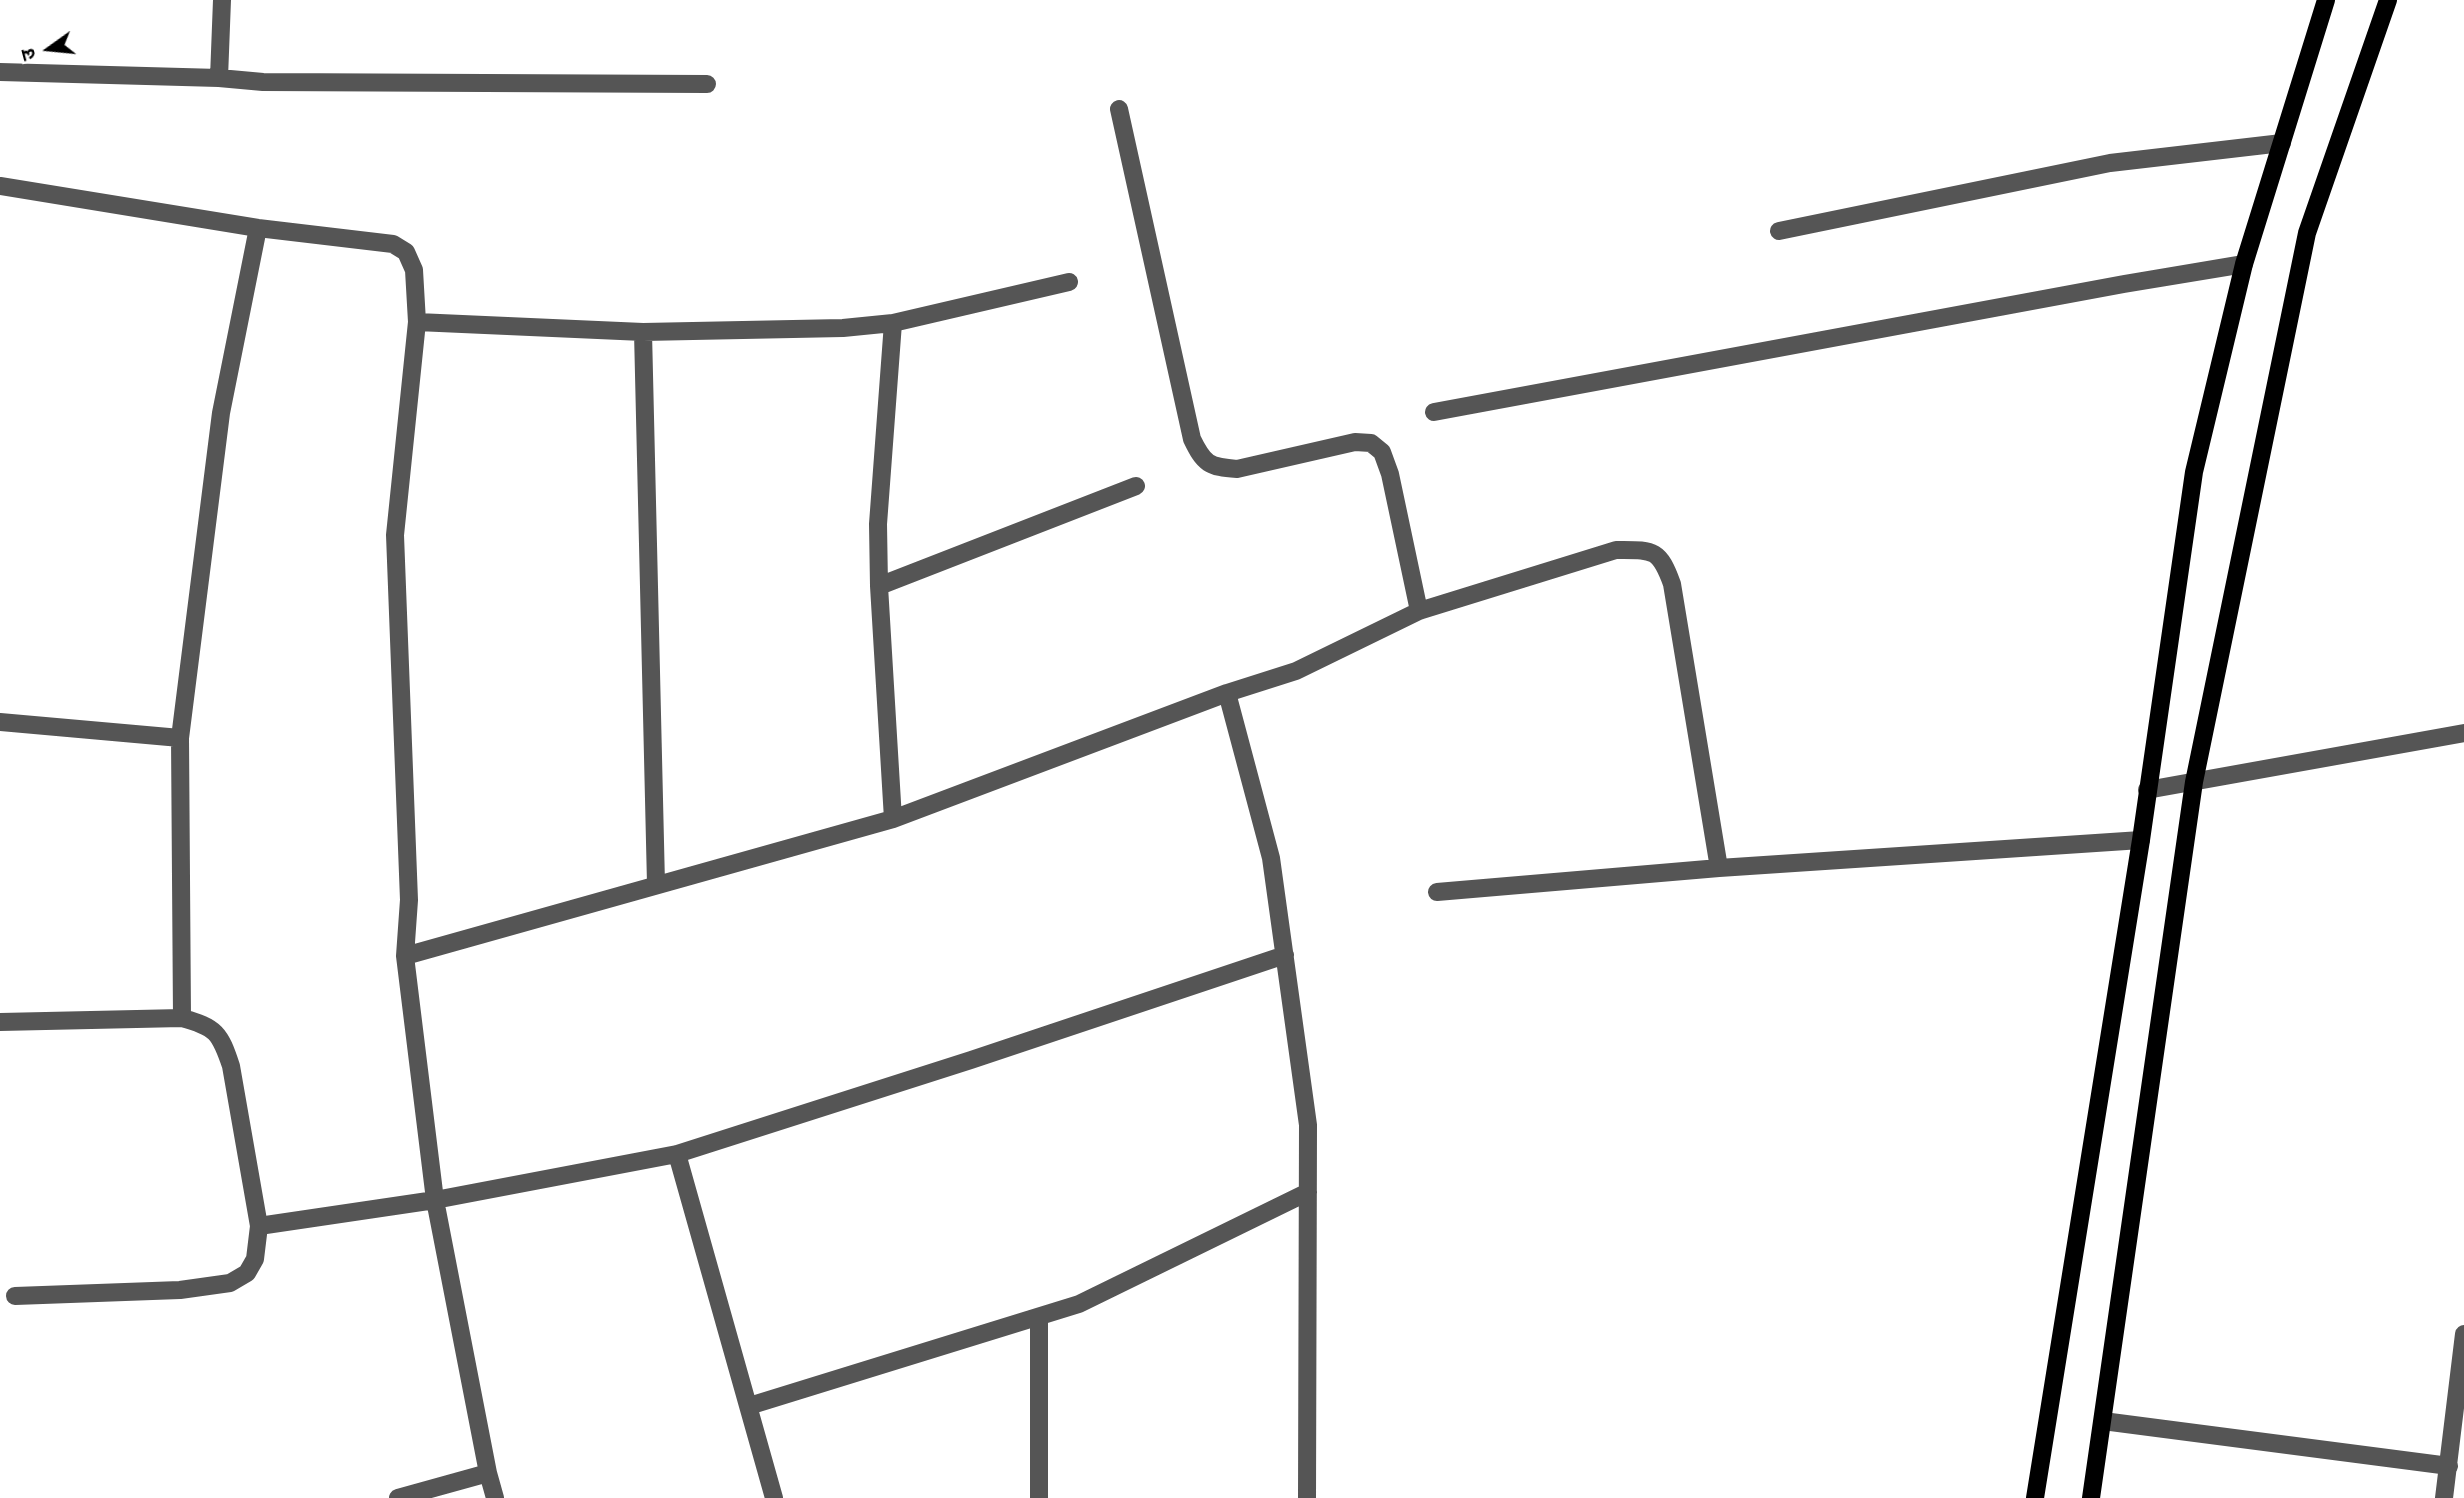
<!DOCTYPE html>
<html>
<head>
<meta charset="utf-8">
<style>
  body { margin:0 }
  #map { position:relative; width:2464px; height:1498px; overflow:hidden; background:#fff; font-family:"Nunito Sans","Noto Sans Devanagari",sans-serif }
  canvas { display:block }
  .north { position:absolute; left:14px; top:14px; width:70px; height:70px; -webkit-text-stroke:5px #fff; paint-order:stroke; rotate:255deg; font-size:19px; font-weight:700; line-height:28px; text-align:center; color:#000 }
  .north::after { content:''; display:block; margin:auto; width:24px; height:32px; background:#000; clip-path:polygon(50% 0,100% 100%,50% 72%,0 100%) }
</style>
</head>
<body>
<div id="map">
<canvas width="2464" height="1498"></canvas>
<div class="north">उ</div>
</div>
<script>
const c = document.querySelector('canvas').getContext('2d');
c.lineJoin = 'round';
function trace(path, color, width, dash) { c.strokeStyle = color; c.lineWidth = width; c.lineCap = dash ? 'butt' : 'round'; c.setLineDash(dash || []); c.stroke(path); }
trace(new Path2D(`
  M0 72 219 78 263 82 707 84
  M219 78 222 0
  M1119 109 1192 439C1204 464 1209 467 1237 469L1355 442 1371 443 1382 452 1390 474 1419 611
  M0 186 258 228 393 244 406 252 414 270 417 322 395 535 409 900 405 956 435 1200 488 1473 495 1498
  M1779 231 2110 163 2282 143
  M417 322 643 332 843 328 893 323 1069 282
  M643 332 656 884
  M1434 412 2124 284 2244 264
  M879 586 1136 486
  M1227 693 1271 858 1308 1125 1307 1498
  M0 722 180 738
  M2147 790 2464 733
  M893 819 879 586 878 524 893 323
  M1437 892 1719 868 2141 840
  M405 956 893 819 1227 693 1296 671 1419 611 1616 550C1653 550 1659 548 1672 584L1719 868
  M182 1018 180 738 221 413 258 228
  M0 1022 182 1018C216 1027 220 1033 231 1066L259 1226 255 1259 247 1273 230 1283 180 1290 15 1296
  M677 1154 774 1498
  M259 1226 435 1200 677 1154 971 1060 1285 955
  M749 1406 1079 1304 1308 1192
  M2103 1421 2449 1466
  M398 1498 488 1473
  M1039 1498V1317
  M2444 1498 2464 1334`), '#555', 18);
trace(new Path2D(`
  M2035 1498 2141 840 2194 472 2244 264 2326 0
  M2091 1498 2194 782 2307 233 2388 0`), '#000', 18);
</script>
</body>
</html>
